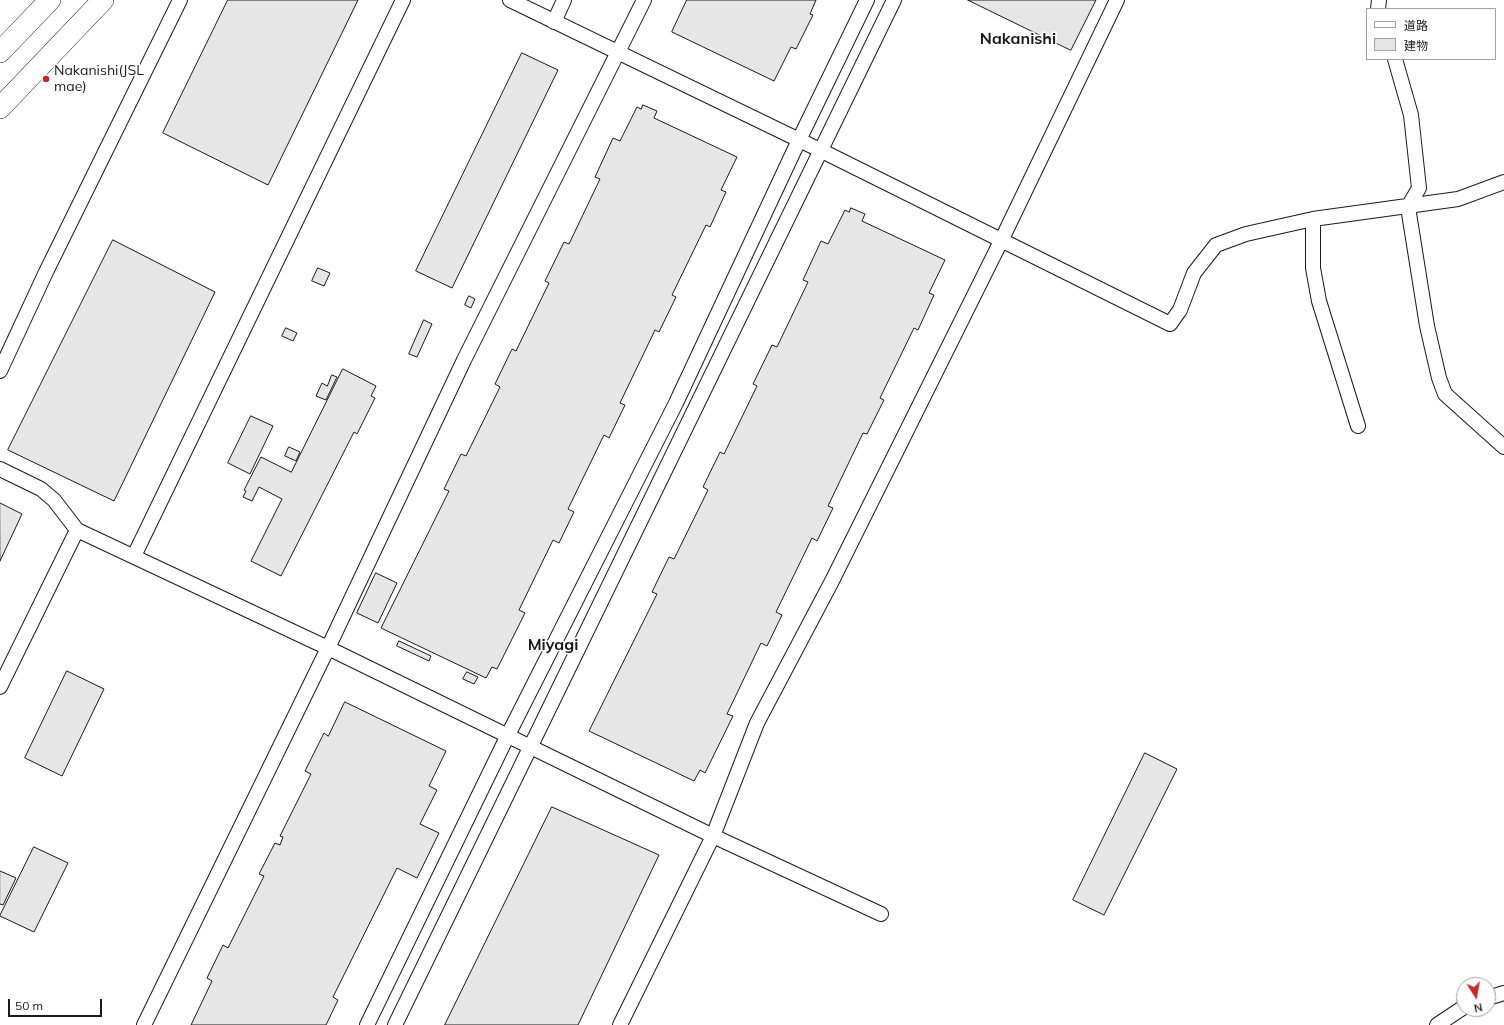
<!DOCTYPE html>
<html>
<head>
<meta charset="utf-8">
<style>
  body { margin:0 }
  #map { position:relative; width:1504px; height:1025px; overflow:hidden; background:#fff; font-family:Mulish,"Noto Sans JP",sans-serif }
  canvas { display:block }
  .legend { position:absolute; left:1366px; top:8px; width:130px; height:52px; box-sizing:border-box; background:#fff; border:1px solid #a3a3a3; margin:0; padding:5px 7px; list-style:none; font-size:12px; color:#1a1a1a }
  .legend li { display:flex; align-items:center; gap:8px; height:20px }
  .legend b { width:20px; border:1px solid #a3a3a3 }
  .north { position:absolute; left:1456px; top:977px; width:40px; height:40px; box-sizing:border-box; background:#fff; border:1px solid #a3a3a3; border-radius:50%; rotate:169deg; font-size:11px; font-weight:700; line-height:16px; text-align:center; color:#1a1a1a }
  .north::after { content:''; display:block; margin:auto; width:14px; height:18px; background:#c62828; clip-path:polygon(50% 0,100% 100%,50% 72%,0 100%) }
  .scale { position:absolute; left:8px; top:999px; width:94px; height:18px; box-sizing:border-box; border:2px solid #1a1a1a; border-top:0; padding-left:5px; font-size:12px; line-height:14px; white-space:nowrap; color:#1a1a1a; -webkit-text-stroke:3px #fff; paint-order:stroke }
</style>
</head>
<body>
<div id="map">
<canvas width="1504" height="1025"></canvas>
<ul class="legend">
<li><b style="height:5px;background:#fff"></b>道路</li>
<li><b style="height:11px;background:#e6e6e6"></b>建物</li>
</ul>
<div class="north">N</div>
<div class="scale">50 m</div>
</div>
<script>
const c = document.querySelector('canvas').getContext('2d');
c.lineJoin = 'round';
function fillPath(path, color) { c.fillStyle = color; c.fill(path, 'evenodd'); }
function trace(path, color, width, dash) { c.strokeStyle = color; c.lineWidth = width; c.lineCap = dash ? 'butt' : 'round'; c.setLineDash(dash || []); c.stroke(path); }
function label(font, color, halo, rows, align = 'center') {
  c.font = font + ' Mulish,sans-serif'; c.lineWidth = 3; c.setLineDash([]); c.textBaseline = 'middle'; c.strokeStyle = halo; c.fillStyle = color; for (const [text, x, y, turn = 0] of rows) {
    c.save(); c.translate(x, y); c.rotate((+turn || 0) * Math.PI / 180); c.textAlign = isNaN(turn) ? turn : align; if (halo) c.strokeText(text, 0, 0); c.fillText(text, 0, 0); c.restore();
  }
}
const building = new Path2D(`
  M228 0H358L268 185 163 133Z
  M687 0H816L810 14 813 15 796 49 791 47 774 81 672 32Z
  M968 0H1096L1071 50Z
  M522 53 558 70 452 288 416 271Z
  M643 105 657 111 654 118 737 157 721 190 726 192 710 227 706 225 672 295 676 297 659 332 655 330 620 403 625 405 609 438 604 435 568 509 574 512 559 543 553 540 519 610 525 613 497 669 492 667 486 678 381 628 449 491 444 489 461 454 466 456 500 387 495 384 512 349 516 351 549 283 545 281 564 242 569 244 600 179 595 177 613 138 620 141 637 107 641 109Z
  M851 208 865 214 862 221 945 260 929 293 934 295 918 330 914 328 880 398 884 400 867 434 863 433 828 506 833 508 817 541 812 538 776 612 782 615 767 646 761 643 727 714 733 716 705 773 700 770 694 781 589 731 657 594 652 592 669 557 674 559 708 490 703 487 720 452 724 454 757 386 753 384 772 345 777 347 808 282 803 280 821 241 828 244 845 210 849 212Z
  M113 240 215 292 114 501 8 450Z
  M318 268 330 273 324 286 312 281Z
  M469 296 475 299 471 308 465 305Z
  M424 320 432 324 417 357 409 354Z
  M286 328 297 333 293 341 282 336Z
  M343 369 376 386 371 396 375 398 357 434 354 432 281 576 251 561 282 499 259 487 252 501 243 497 246 491 244 490 261 457 291 472Z
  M332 375 337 377 326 400 316 396 322 383 327 386Z
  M251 416 273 426 250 474 228 463Z
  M289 447 300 452 296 461 285 456Z
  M0 503 22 514 0 561Z
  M376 573 397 583 378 623 357 613Z
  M399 641 431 656 429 661 397 646Z
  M67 671 104 689 62 776 25 758Z
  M467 672 478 677 474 684 463 679Z
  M345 702 446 751 429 786 437 790 420 824 439 833 417 878 397 868 333 997 338 1000 326 1025H191L212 981 207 978 223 945 228 948 264 876 259 874 275 843 280 845 283 837 280 836 311 774 305 771 324 733 328 736Z
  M1145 753 1177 769 1104 915 1073 900Z
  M552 807 659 855 578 1025H445Z
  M34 847 68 863 34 932 0 916Z
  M0 871 16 878 3 905 0 904Z`);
fillPath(building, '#e6e6e6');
trace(building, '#1a1a1a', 1);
const minor = new Path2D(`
  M510 0 822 151 1170 324 1180 310 1194 273 1216 245 1246 234 1313 219 1458 199 1504 182
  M1378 9 1379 0
  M554 22 564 0
  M1395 59 1411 115 1419 188 1408 207 1427 326 1439 378 1445 394 1504 447
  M1313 219V268L1319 301 1358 426
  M0 371 46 272 180 0
  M0 469 41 489 54 500 77 530 0 687
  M77 530 328 648 713 836 881 914
  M134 556 403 0
  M1488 998 1504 993
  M144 1025 328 648 464 360 644 0
  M367 1025 507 737 676 403 799 140 867 0
  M395 1025 894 0
  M620 1025 713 836 757 723 832 581 1002 239 1117 0
  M1437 1025 1464 1007`);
const highway = new Path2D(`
  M0 52 50 0
  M0 108 103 0`);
trace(minor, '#1a1a1a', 16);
trace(highway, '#1a1a1a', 22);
trace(minor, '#fff', 14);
trace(highway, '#fff', 21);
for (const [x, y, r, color] of [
  [46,79,4,"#c62828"]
]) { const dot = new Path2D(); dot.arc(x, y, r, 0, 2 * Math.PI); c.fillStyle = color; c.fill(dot); trace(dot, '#fff', 1.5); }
label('14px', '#1a1a1a', '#fff', [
  ["Nakanishi(JSL",54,71],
  ["mae)",54,87]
], 'left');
label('bold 16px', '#1a1a1a', '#fff', [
  ["Nakanishi",1018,39],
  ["Miyagi",553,645]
]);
</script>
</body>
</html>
